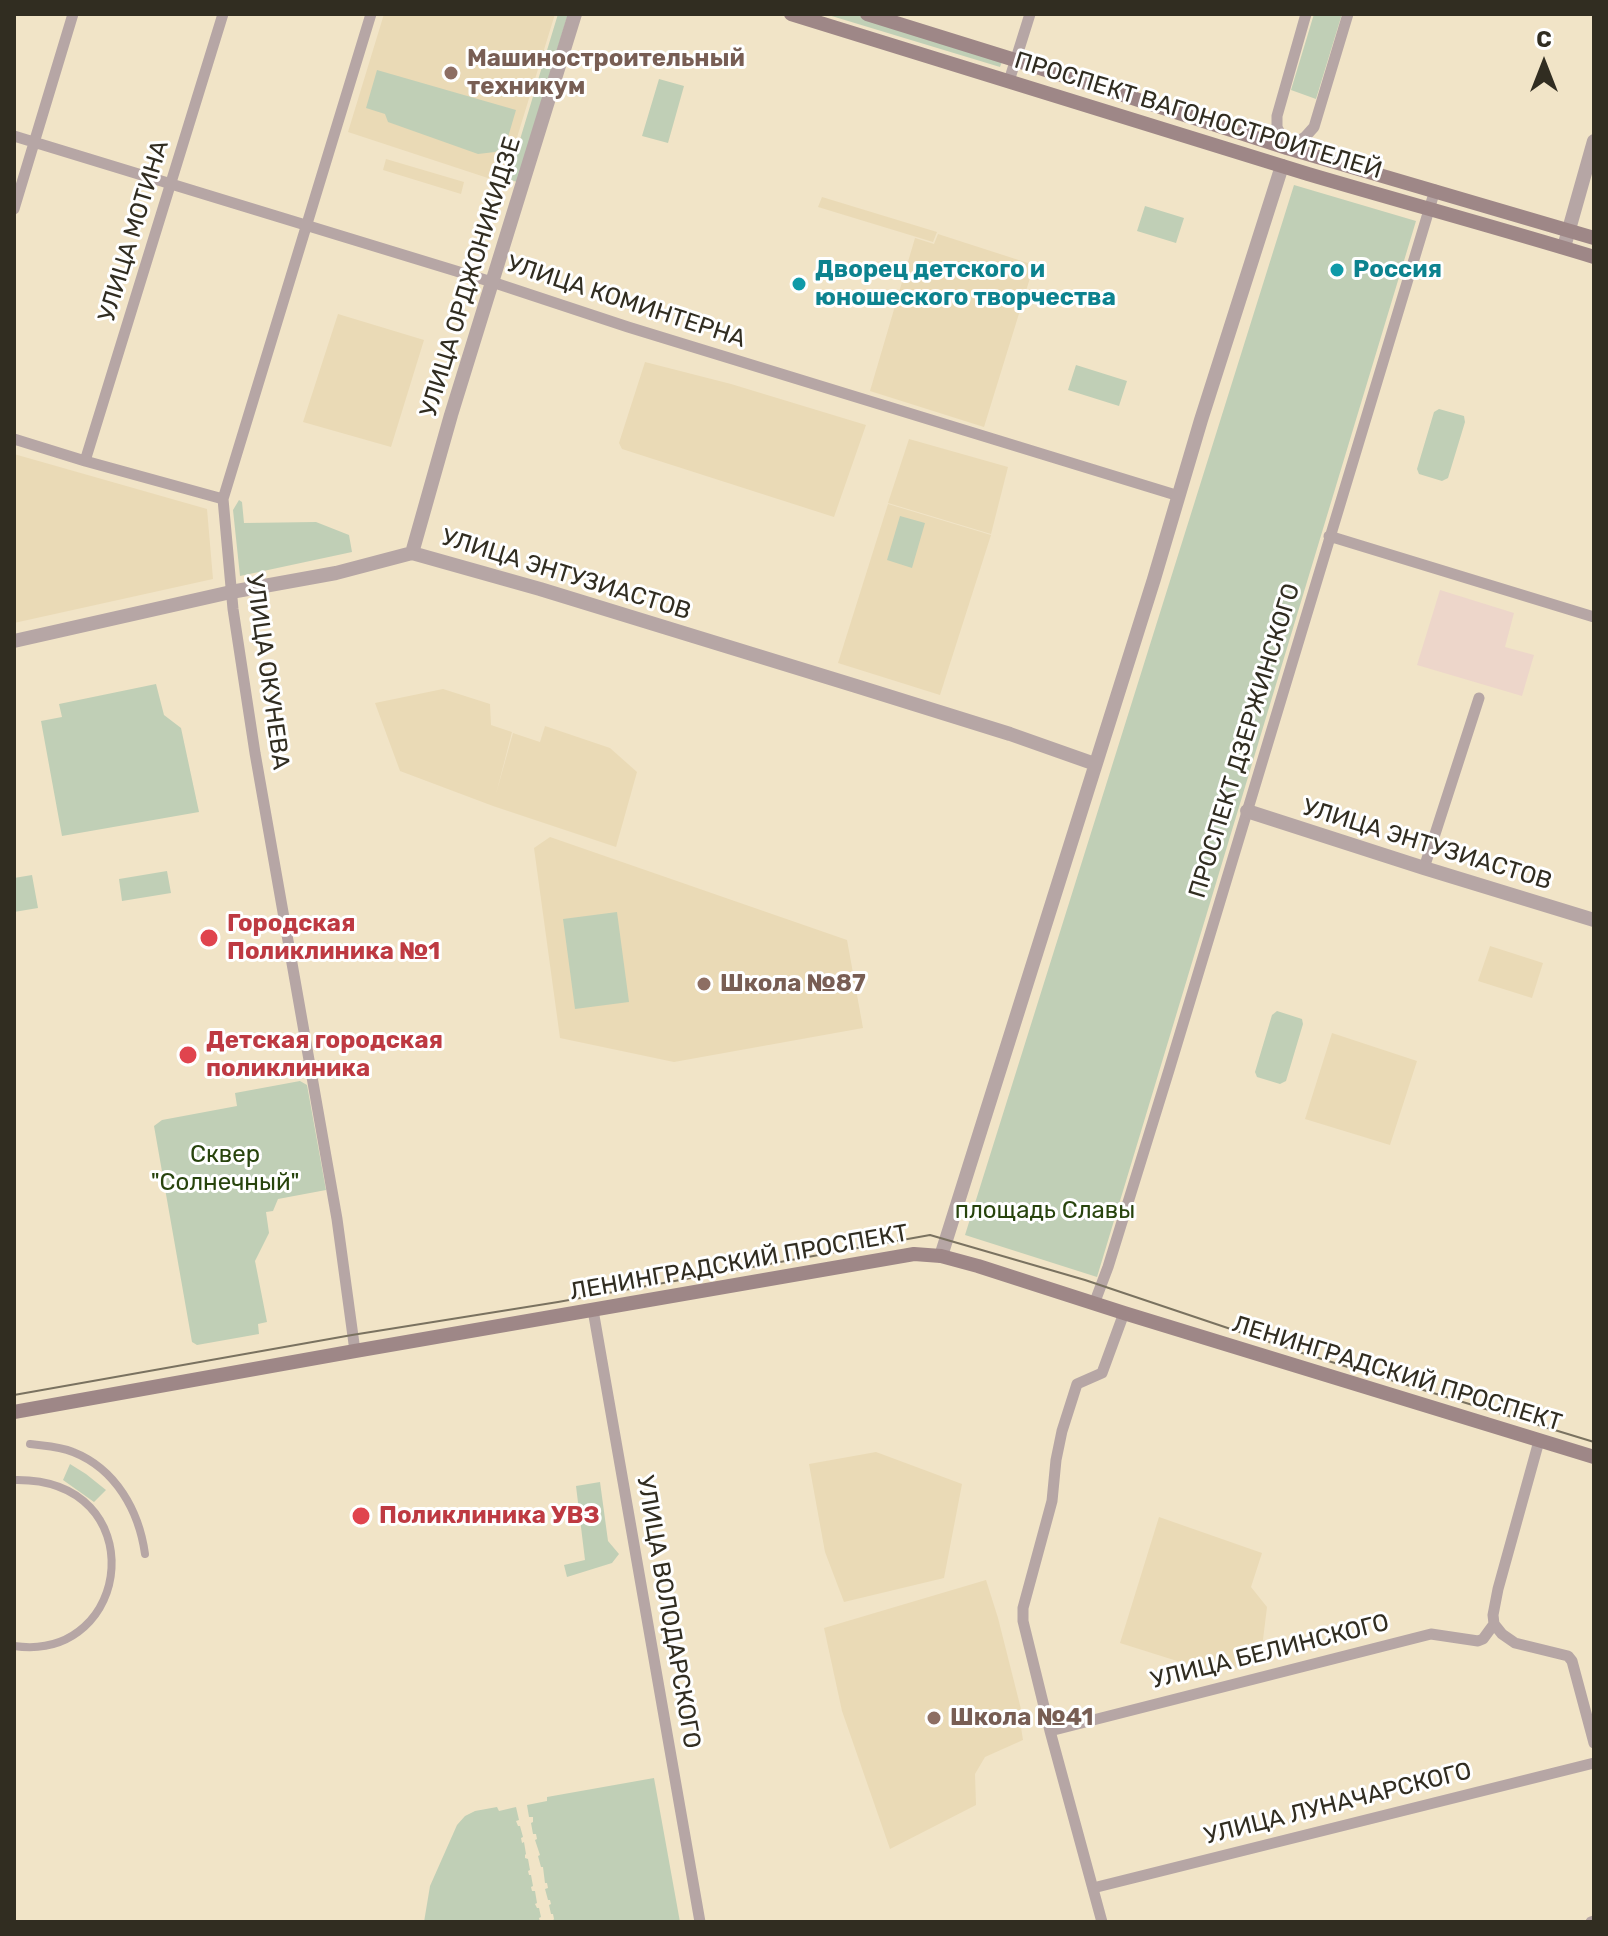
<!DOCTYPE html>
<html>
<head>
<meta charset="utf-8">
<style>
  body { margin:0 }
  #map { position:relative; width:1608px; height:1936px; overflow:hidden; background:#f1e4c7; font-family:Rubik,sans-serif }
  canvas { display:block }
  .frame { position:absolute; inset:0; border:16px solid #312d21; pointer-events:none }
  .north { position:absolute; left:1504px; top:24px; width:80px; height:80px; -webkit-text-stroke:6px #fff; paint-order:stroke; rotate:0deg; font-size:22px; font-weight:700; line-height:32px; text-align:center; color:#312d21 }
  .north::after { content:''; display:block; margin:auto; width:28px; height:36px; background:#312d21; clip-path:polygon(50% 0,100% 100%,50% 72%,0 100%) }
</style>
</head>
<body>
<div id="map">
<canvas width="1608" height="1936"></canvas>
<div class="frame"></div>
<div class="north">С</div>
</div>
<script>
const c = document.querySelector('canvas').getContext('2d');
c.lineJoin = 'round';
function fillPath(path, color) { c.fillStyle = color; c.fill(path, 'evenodd'); }
function trace(path, color, width, dash) { c.strokeStyle = color; c.lineWidth = width; c.lineCap = dash ? 'butt' : 'round'; c.setLineDash(dash || []); c.stroke(path); }
function label(font, color, halo, rows, align = 'center') {
  c.font = font + ' Rubik,sans-serif'; c.lineWidth = 6; c.setLineDash([]); c.textBaseline = 'middle'; c.strokeStyle = halo; c.fillStyle = color; for (const [text, x, y, turn = 0] of rows) {
    c.save(); c.translate(x, y); c.rotate((+turn || 0) * Math.PI / 180); c.textAlign = isNaN(turn) ? turn : align; if (halo) c.strokeText(text, 0, 0); c.fillText(text, 0, 0); c.restore();
  }
}
fillPath(new Path2D(`
  M384 14H555L503 183 348 132Z
  M386 159 464 182 461 194 383 170Z
  M822 197 937 232 933 242 818 207Z
  M938 234 1034 265 984 427 870 391 915 238 934 244Z
  M338 314 424 340 391 447 303 422Z
  M645 362 731 384 866 425 834 517 622 449 619 443Z
  M909 439 1008 467 991 534 888 503Z
  M14 454 207 509 213 579 14 623Z
  M888 504 991 535 940 695 838 663Z
  M443 689 490 704 491 725 512 732 496 794 513 733 540 742 545 726 610 748 637 772 616 847 493 806 400 771 375 703Z
  M550 837 847 940 863 1028 674 1062 560 1038 534 848Z
  M1490 946 1543 963 1532 998 1478 981Z
  M1332 1033 1417 1061 1390 1145 1305 1119Z
  M876 1452 962 1484 944 1578 844 1602 825 1552 809 1464Z
  M1159 1517 1262 1553 1251 1587 1267 1607 1260 1664 1212 1672 1120 1643Z
  M986 1580 998 1618 1025 1725 1021 1727 1023 1740 985 1757 975 1774 976 1805 890 1849 842 1711 824 1628Z`), '#eadab6');
fillPath(new Path2D(`
  M1440 590 1514 613 1505 647 1534 655 1522 696 1417 665Z`), '#edd6ca');
fillPath(new Path2D(`
  M558 14H568L517 182 508 179Z
  M825 14H855L1003 59 1000 67Z
  M1314 14H1342L1316 99 1291 90Z
  M377 70 516 110 506 144 495 152 478 154 388 122 385 114 366 108Z
  M659 79 684 86 668 143 642 136Z
  M1294 185 1416 221 1097 1277 965 1235Z
  M1145 206 1184 218 1176 243 1137 231Z
  M1076 365 1127 381 1119 406 1068 390Z
  M1439 409 1464 416 1465 422 1448 478 1442 481 1419 474 1417 469 1434 412Z
  M239 500 242 502 244 523 316 522 349 535 352 552 240 576 233 510Z
  M900 516 925 523 912 568 887 560Z
  M156 684 164 715 181 728 199 812 62 836 41 721 62 717 59 704Z
  M167 871 171 893 122 901 119 879Z
  M32 875 38 908 14 912V878Z
  M617 912 629 1002 575 1009 563 919Z
  M1277 1011 1302 1019 1303 1024 1286 1081 1280 1084 1257 1077 1255 1072 1272 1015Z
  M300 1081 307 1085 326 1190 278 1199 273 1211 266 1212 269 1233 255 1261 267 1322 258 1324 259 1334 197 1345 192 1342 154 1126 162 1120 237 1106 235 1093Z
  M70 1464 86 1474 106 1490 94 1502 63 1480Z
  M600 1482 608 1541 619 1554 612 1563 567 1577 564 1565 585 1560 576 1486Z
  M654 1778 680 1922H552L554 1919 553 1914H551L549 1905 551 1904 550 1900H548L545 1889 548 1888 547 1883H545L543 1867H541L538 1856 540 1855 535 1840 537 1839 536 1834H533L531 1823 533 1822V1817H529L527 1805 547 1801V1797Z
  M497 1807 499 1811 516 1807 519 1820 516 1821 518 1826H520L523 1837 521 1838 522 1843 524 1842 526 1854 525 1855V1858L528 1859 530 1870 528 1871 529 1875H531L533 1886 531 1887 532 1891H535L537 1903 535 1904 537 1908H539L541 1917 539 1918 540 1922H424L430 1886 457 1825 465 1816 475 1811Z`), '#c0cfb6');
trace(new Path2D(`
  M30 1444C45 1446 59 1446 73 1452 116 1469 139 1511 145 1554
  M14 1480C154 1477 134 1663 14 1646`), '#b6a6a5', 8);
trace(new Path2D(`
  M1306 14 1277 116V127L1287 148 1305 137 1314 127 1348 14
  M1009 81 1030 14
  M14 136 492 282 628 327 1179 496
  M14 209 73 14
  M14 439 85 461 223 499
  M85 461 223 14
  M1329 536 1594 617
  M1424 868 1479 698
  M1094 1304 1108 1267 1169 1070 1435 190
  M593 1310 700 1922
  M355 1351 337 1219 255 753 233 609 223 499 371 14
  M1539 1441 1498 1589 1493 1615 1494 1624 1502 1634 1515 1643 1568 1656 1572 1661 1594 1743
  M1050 1731 1431 1634 1478 1641 1483 1639 1494 1624
  M1093 1888 1594 1763
  M1102 1922 1050 1731 1023 1621V1608L1052 1501 1056 1460 1062 1431 1077 1384 1102 1373 1124 1313
  M1591 1922 1594 1921`), '#b6a6a5', 11);
trace(new Path2D(`
  M1564 247 1594 141
  M412 553 451 415 575 14
  M14 641 231 592 336 573 412 553 540 589 856 686 1010 734 1095 764
  M1247 811 1424 868 1594 920
  M941 1256 1154 579 1201 420 1282 166`), '#b6a6a5', 14);
trace(new Path2D(`
  M791 14C963 67 1135 122 1308 174 1403 202 1499 228 1594 257
  M867 14 1015 60 1287 148 1594 238
  M14 1412 355 1351 914 1254 941 1256 978 1266 1124 1313 1594 1457`), '#9e8787', 14);
trace(new Path2D(`
  M14 1395 352 1335 558 1302 930 1235 1085 1280 1302 1353 1594 1442`), '#7a7260', 2);
for (const [x, y, r, color] of [
  [451,73,8,"#8d6e63"],
  [1337,270,8,"#0f9aa8"],
  [799,284,8,"#0f9aa8"],
  [209,938,10,"#e0444e"],
  [704,984,8,"#8d6e63"],
  [188,1055,10,"#e0444e"],
  [361,1516,10,"#e0444e"],
  [934,1718,8,"#8d6e63"]
]) { const dot = new Path2D(); dot.arc(x, y, r, 0, 2 * Math.PI); c.fillStyle = color; c.fill(dot); trace(dot, '#fff', 3); }
label('bold 24px', '#785e54', '#fff', [
  ["Машиностроительный",467,59],
  ["техникум",467,87],
  ["Школа №87",720,984],
  ["Школа №41",950,1718]
], 'left');
label('24px', '#312d21', '#fff', [
  ["ПРОСПЕКТ ВАГОНОСТРОИТЕЛЕЙ",1198,116,17],
  ["УЛИЦА МОТИНА",134,231,-73],
  ["УЛИЦА ОРДЖОНИКИДЗЕ",471,277,-73],
  ["УЛИЦА КОМИНТЕРНА",626,302,18],
  ["УЛИЦА ЭНТУЗИАСТОВ",566,575,17],
  ["УЛИЦА ОКУНЕВА",267,672,82],
  ["ПРОСПЕКТ ДЗЕРЖИНСКОГО",1245,741,-73],
  ["УЛИЦА ЭНТУЗИАСТОВ",1427,845,17],
  ["ЛЕНИНГРАДСКИЙ ПРОСПЕКТ",739,1263,-10],
  ["ЛЕНИНГРАДСКИЙ ПРОСПЕКТ",1397,1374,17],
  ["УЛИЦА ВОЛОДАРСКОГО",668,1612,80],
  ["УЛИЦА БЕЛИНСКОГО",1270,1652,-14],
  ["УЛИЦА ЛУНАЧАРСКОГО",1338,1804,-14]
]);
label('bold 24px', '#0d838f', '#fff', [
  ["Дворец детского и",815,270],
  ["юношеского творчества",815,298],
  ["Россия",1353,270]
], 'left');
label('bold 24px', '#be3a42', '#fff', [
  ["Городская",227,924],
  ["Поликлиника №1",227,952],
  ["Детская городская",206,1041],
  ["поликлиника",206,1069],
  ["Поликлиника УВЗ",379,1516]
], 'left');
label('24px', '#28440d', '#fff', [
  ["Сквер",225,1155],
  ["\"Солнечный\"",225,1183],
  ["площадь Славы",1045,1211]
]);
</script>
</body>
</html>
